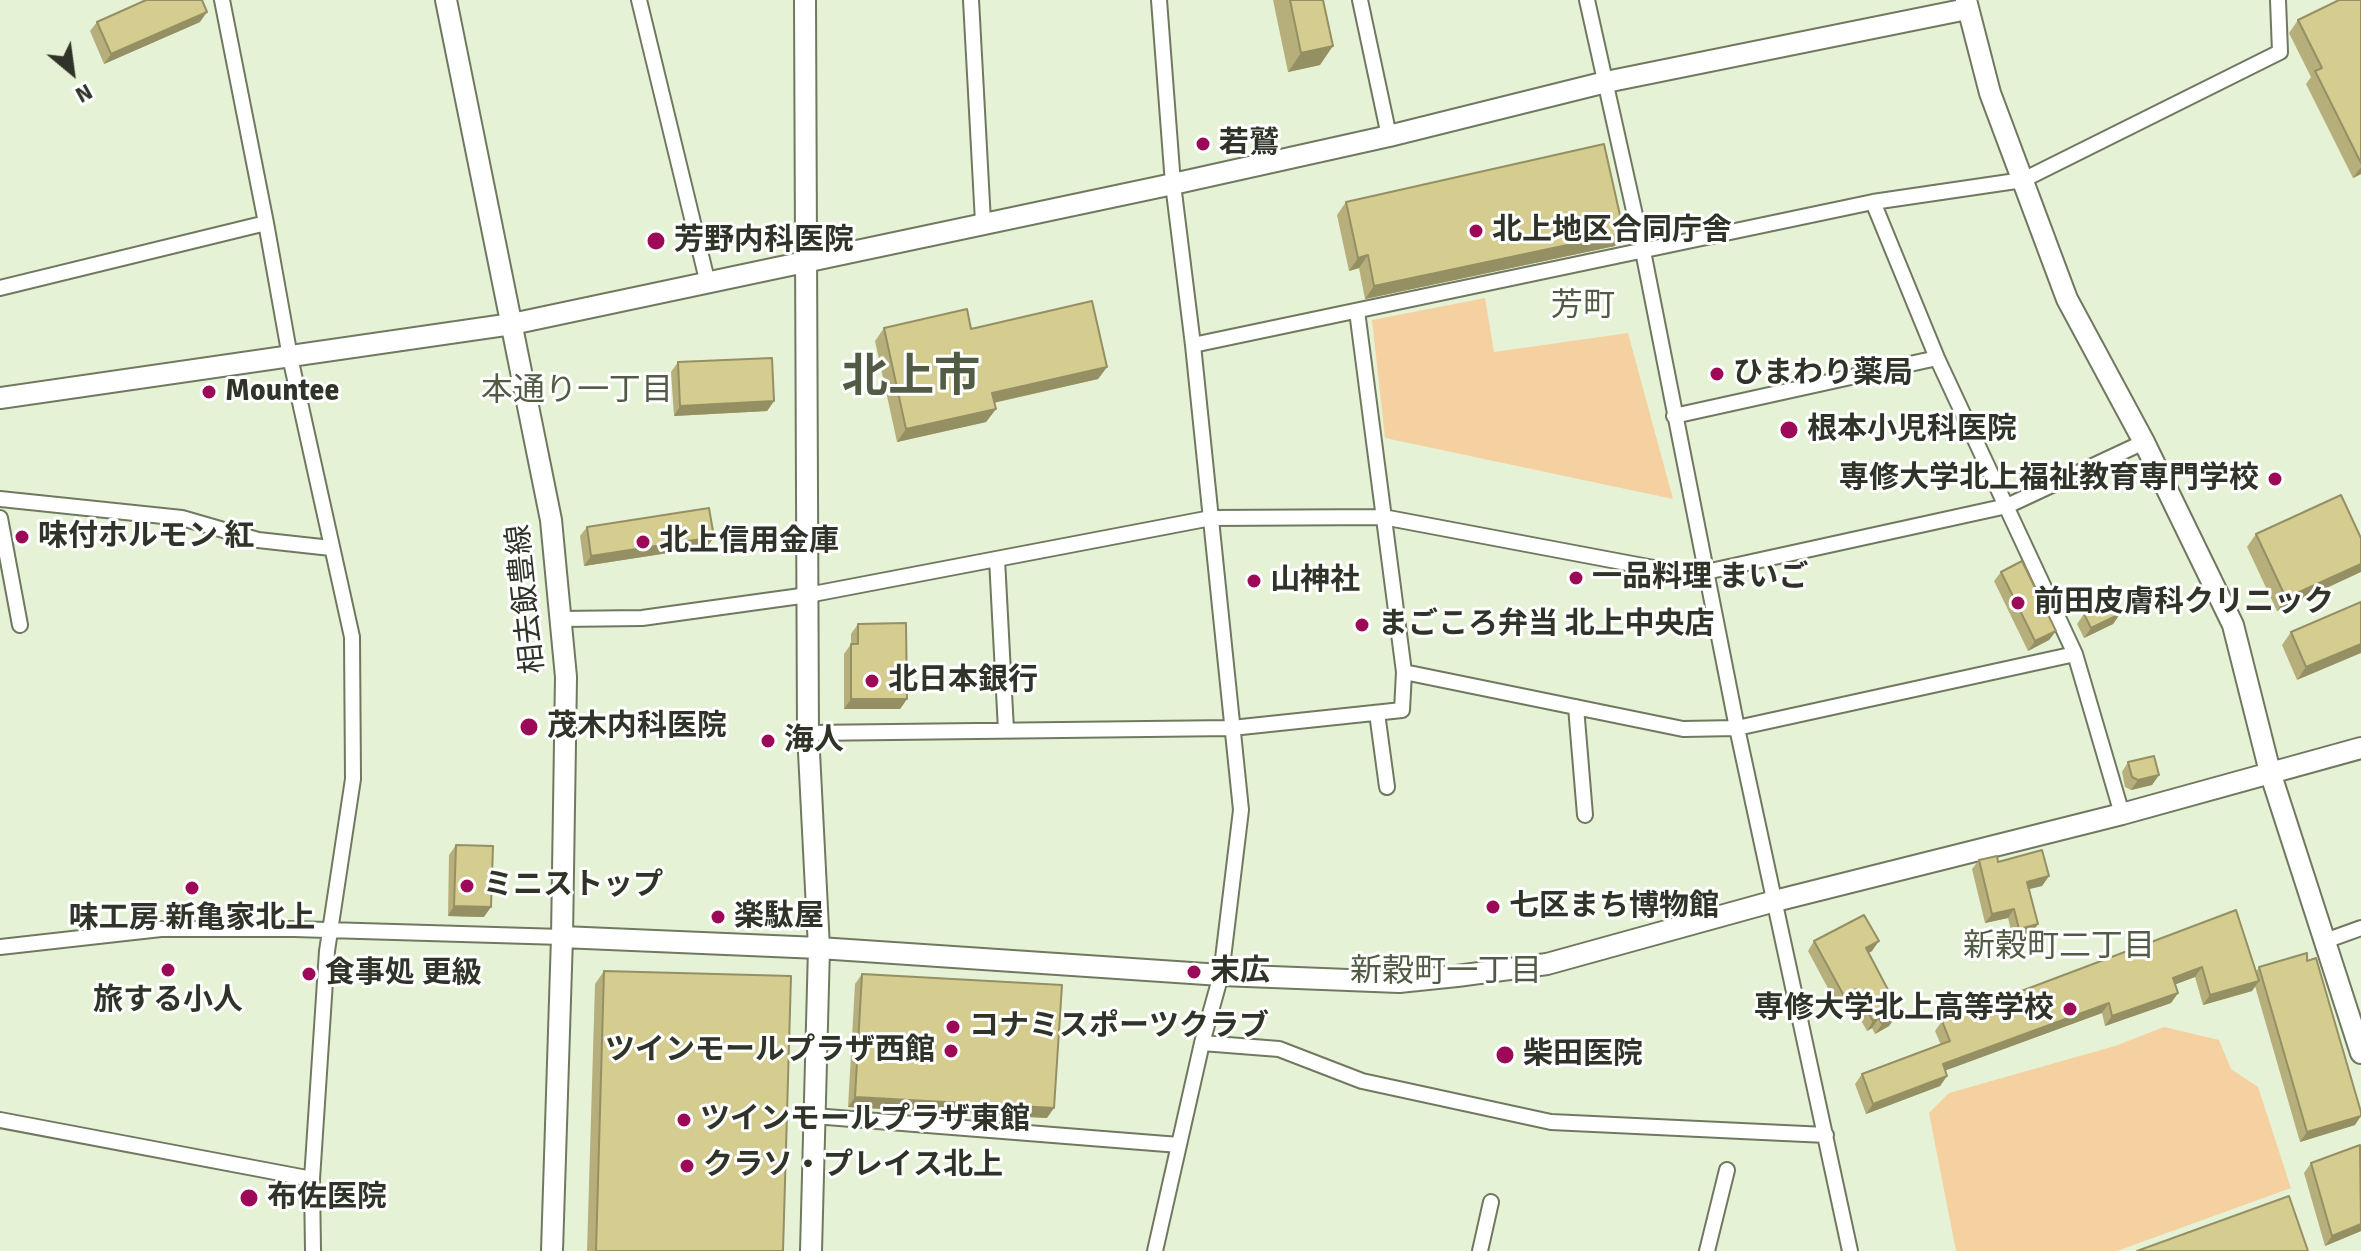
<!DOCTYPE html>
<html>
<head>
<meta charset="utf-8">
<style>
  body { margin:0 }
  #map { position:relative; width:2361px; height:1251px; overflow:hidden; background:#e6f2d6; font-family:Signika,sans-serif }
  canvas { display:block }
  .north { position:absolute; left:32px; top:32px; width:80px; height:80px; -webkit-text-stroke:6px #fff; paint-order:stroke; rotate:151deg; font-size:22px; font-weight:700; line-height:32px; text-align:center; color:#2f3328 }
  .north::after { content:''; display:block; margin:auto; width:28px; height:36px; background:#2f3328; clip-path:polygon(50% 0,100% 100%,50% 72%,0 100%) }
</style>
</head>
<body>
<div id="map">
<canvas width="2361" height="1251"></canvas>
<div class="north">N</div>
</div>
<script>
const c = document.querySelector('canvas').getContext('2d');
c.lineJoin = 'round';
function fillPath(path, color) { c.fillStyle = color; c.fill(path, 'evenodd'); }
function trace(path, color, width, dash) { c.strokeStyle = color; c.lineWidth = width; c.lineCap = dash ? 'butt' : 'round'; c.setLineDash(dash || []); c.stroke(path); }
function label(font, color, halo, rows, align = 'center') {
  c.font = font + ' Signika,"Noto Sans JP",sans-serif'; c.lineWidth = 6; c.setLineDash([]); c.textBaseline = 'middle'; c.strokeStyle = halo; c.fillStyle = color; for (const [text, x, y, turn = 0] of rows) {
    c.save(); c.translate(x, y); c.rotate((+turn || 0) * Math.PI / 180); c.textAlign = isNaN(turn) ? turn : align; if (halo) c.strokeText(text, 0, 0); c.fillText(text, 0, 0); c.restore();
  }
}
fillPath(new Path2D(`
  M1485 298 1494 352 1628 333 1673 499 1385 438 1372 320Z
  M2164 1027 2219 1040 2231 1069 2258 1087 2291 1188 2117 1251H1956L1929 1113 1949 1093 2115 1046Z`), '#f5d1a1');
const street = new Path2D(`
  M222 0 266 223 290 357 352 637 353 779 327 951 312 1179 313 1251
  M639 0 708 284
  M971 0 983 222
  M1360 0 1389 136
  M1587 0 1643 251 1737 728 1850 1251
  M1873 202 1937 358 2075 654 2122 814
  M0 288 266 223
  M1193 345 1873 202 2023 180 2280 52 2278 0
  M1674 416 1937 358
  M0 499 182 518 258 540 331 548
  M0 518 20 625
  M997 559 1006 730
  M561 619 642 618 808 595 1211 518 1383 517 1659 569 1706 572 2007 506 2144 442
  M1404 672 1683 729 1737 728 2075 654
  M1576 707 1585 815
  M1377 713 1387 787
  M808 733 1232 728 1402 710 1404 672 1357 311
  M2325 941 2361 928
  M0 947 161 929H294L562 937
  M1202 1043 1279 1049 1362 1081 1551 1122 1826 1135
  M814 1116 1179 1145
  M0 1120 312 1179
  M1155 1251 1202 1043 1221 975 1241 810 1193 345 1173 184 1159 0
  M1480 1251 1491 1202
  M1707 1251 1727 1170`);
const secondary = new Path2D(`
  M446 0 551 520 566 677 562 937 552 1251
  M805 0 808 733 819 948 811 1251
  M1966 0 1990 93 2067 299 2144 442 2233 625 2270 772 2361 1053
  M0 398 512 324 1173 184 1389 136 1606 82 1967 9
  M562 937 819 948 1221 975 1399 982 1457 976 1547 964 1775 901 2122 814 2361 748`);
trace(street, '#6f7960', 18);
trace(secondary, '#6f7960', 24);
trace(street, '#fff', 14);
trace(secondary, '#fff', 20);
fillPath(new Path2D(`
  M1273 0H1323L1320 65 1288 72Z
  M2361 0V174L2353 178 2306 84 2311 77 2289 33 2298 20Z
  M97 22H200L104 64 90 31Z
  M1346 202 1615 246 1365 299 1359 268 1349 271 1337 215Z
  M884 328 971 329 1107 367 1098 379 994 403 996 409 986 422 897 442 875 341Z
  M678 362 774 401 767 411 674 416 671 372Z
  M587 527 714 537 707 547 584 566 580 536Z
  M2256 534 2361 538 2277 611 2247 547Z
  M2001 572 2056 631 2049 640 2028 651 1994 581Z
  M2361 602 2297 680 2282 645 2291 632Z
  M2084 614H2120L2113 624 2084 638 2077 624Z
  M858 624 907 699 900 709H844V654L851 644V634Z
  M2128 762 2159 775 2152 785 2131 790 2125 787 2122 772Z
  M456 845 484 917 448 916 449 855Z
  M1979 860 1998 862 2049 876 2042 886 2029 889 2032 933 2013 938 2008 918 1985 923 1972 869Z
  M2236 910 2256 972 2259 967 2307 961 2355 1125 2300 1142 2255 986 2252 991 2203 1005 2195 977 2175 984 2178 993 2171 1003 2105 1026 2102 1013 1945 1070 1947 1076 1940 1086 1866 1114 1855 1084 1862 1074 1941 1045 1935 1031 1942 1021Z
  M1814 941 1872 951 1868 953 1896 1005 1893 1010 1896 1016 1889 1026 1875 1034 1872 1028 1867 1031 1849 999 1837 1005 1808 951Z
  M604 971 783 1251H587L595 984Z
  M862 974 1047 1118 848 1107 855 984Z
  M2361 1148V1231L2325 1246 2304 1173 2311 1163Z`), '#b7af7b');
fillPath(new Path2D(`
  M207 12 200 22 104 64 111 54Z
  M1333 46 1320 65 1288 72 1301 53Z
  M2361 167V174L2353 178Z
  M1624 233 1615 246 1365 299 1374 286Z
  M1368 255 1359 268 1349 271 1358 258Z
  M1107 367 1098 379 983 405 992 393Z
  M774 401 767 411 674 416 680 406Z
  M996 409 986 422 897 442 906 429Z
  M714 537 707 547 584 566 591 556Z
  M2361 564V572L2277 611 2286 598Z
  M2120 614 2113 624 2084 638 2091 628Z
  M2056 631 2049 640 2028 651 2035 641Z
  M2361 644V653L2297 680 2306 667Z
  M851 699H907L900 709H844Z
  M2159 775 2152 785 2131 790 2138 780Z
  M2049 876 2042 886 2021 891 2027 882Z
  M454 906 491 907 484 917 448 916Z
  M2014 909 2008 918 1985 923 1992 914Z
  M2038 924 2032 933 2013 938 2019 929Z
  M1879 941 1872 951 1859 958 1866 948Z
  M2202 967 2195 977 2166 988 2173 978Z
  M2259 981 2252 991 2203 1005 2210 995Z
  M1856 989 1849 999 1837 1005 1844 996Z
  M2178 993 2171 1003 2105 1026 2112 1016Z
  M2109 1003 2102 1013 1936 1074 1943 1064Z
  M1896 1016 1889 1026 1875 1034 1882 1024Z
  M1879 1018 1872 1028 1867 1031 1873 1021Z
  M1947 1076 1940 1086 1866 1114 1873 1104Z
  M855 1097 1054 1108 1047 1118 848 1107Z
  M2361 1116 2355 1125 2300 1142 2307 1132Z
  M2361 1224V1231L2325 1246 2332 1236Z`), '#958f64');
const building = new Path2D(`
  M146 0H202L207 12 111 54 97 22Z
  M1290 0H1323L1333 46 1301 53Z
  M2339 0H2361V163L2315 71 2322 68 2298 20Z
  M1604 144 1624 233 1374 286 1368 255 1358 258 1346 202Z
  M1092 301 1107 367 992 393 996 409 906 429 884 328 967 309 971 329Z
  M772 358 774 401 680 406 678 362Z
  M2341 495 2361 538V564L2286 598 2256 534Z
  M709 508 714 537 591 556 587 527Z
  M2022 561 2056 631 2035 641 2001 572Z
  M2113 600 2120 614 2091 628 2084 614Z
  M2361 602V644L2306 667 2291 632Z
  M906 623 907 699H851V644H858V624Z
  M2154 756 2159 775 2138 780 2132 777 2128 762Z
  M456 845 493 846 491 907 454 906Z
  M2042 850 2049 876 2027 882 2038 924 2019 929 2014 909 1992 914 1979 860 1997 856 1998 862Z
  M2236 910 2259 981 2210 995 2202 967 2173 978 2178 993 2112 1016 2109 1003 1943 1064 1947 1076 1873 1104 1862 1074 1950 1041 1942 1021Z
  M1864 915 1879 941 1866 948 1896 1005 1891 1008 1896 1016 1882 1024 1879 1018 1873 1021 1856 989 1844 996 1814 941Z
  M2307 953V961L2316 958 2361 1112V1116L2307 1132 2259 967Z
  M604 971 791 976 783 1251H596Z
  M862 974 1062 985 1054 1108 855 1097Z
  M2360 1145 2361 1224 2332 1236 2311 1163Z
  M2289 1196 2308 1251H2137Z`);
fillPath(building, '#d5cc8f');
trace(building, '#958f64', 2);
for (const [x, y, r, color] of [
  [1203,144,8,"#9c0a57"],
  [1476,231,8,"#9c0a57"],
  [656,241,10,"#9c0a57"],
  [1717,374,8,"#9c0a57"],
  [209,392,8,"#9c0a57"],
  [1789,430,10,"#9c0a57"],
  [2275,479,8,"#9c0a57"],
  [22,537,8,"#9c0a57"],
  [643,542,8,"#9c0a57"],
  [1576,578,8,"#9c0a57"],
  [1254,581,8,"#9c0a57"],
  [2018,603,8,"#9c0a57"],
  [1362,625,8,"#9c0a57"],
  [872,681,8,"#9c0a57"],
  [529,727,10,"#9c0a57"],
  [768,741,8,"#9c0a57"],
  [467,886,8,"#9c0a57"],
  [192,888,8,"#9c0a57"],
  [1493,907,8,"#9c0a57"],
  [718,917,8,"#9c0a57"],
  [168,970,8,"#9c0a57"],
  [1194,972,8,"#9c0a57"],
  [309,974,8,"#9c0a57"],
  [2070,1009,8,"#9c0a57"],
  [953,1027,8,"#9c0a57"],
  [951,1051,8,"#9c0a57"],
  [1505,1055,10,"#9c0a57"],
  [684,1120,8,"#9c0a57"],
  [687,1166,8,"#9c0a57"],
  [249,1198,10,"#9c0a57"]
]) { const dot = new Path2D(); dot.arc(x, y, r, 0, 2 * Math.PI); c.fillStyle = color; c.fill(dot); trace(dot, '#fff', 3); }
label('bold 30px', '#2f3328', '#fff', [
  ["若鷲",1219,144],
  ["北上地区合同庁舎",1492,231],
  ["芳野内科医院",674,241],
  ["ひまわり薬局",1733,374],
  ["Mountee",225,392],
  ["根本小児科医院",1807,430],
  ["専修大学北上福祉教育専門学校",2259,479,"right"],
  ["味付ホルモン 紅",38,537],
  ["北上信用金庫",659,542],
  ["一品料理 まいご",1592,578],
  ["山神社",1270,581],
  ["前田皮膚科クリニック",2034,603],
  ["まごころ弁当 北上中央店",1378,625],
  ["北日本銀行",888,681],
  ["茂木内科医院",547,727],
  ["海人",784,741],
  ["ミニストップ",483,886],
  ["七区まち博物館",1509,907],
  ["楽駄屋",734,917],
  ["味工房 新亀家北上",192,919,"center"],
  ["末広",1210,972],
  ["食事処 更級",325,974],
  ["旅する小人",168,1001,"center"],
  ["専修大学北上高等学校",2054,1009,"right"],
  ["コナミスポーツクラブ",969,1027],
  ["ツインモールプラザ西館",935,1051,"right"],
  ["柴田医院",1523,1055],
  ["ツインモールプラザ東館",700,1120],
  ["クラソ・プレイス北上",703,1166],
  ["布佐医院",267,1198]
], 'left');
label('30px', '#2f3328', '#fff', [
  ["相去飯豊線",527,599,-96]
]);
label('32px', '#525c44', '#fff', [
  ["芳町",1583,307],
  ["本通り一丁目",577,392],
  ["新穀町二丁目",2059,948],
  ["新穀町一丁目",1446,973]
]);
label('bold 46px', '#525c44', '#fff', [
  ["北上市",911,379]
]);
</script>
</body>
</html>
